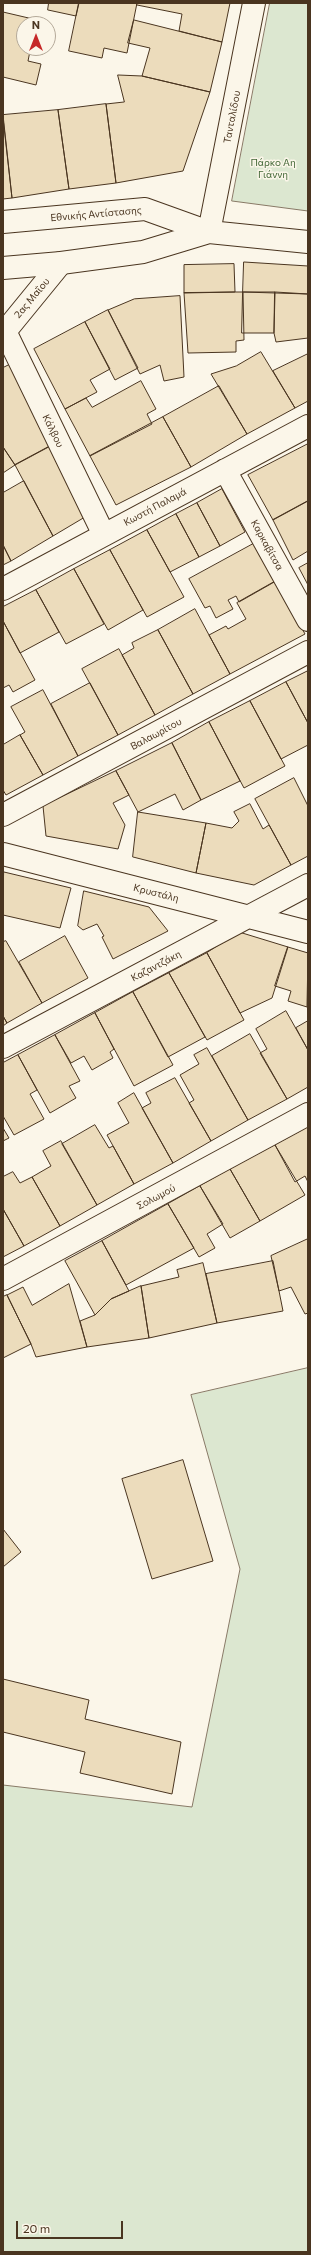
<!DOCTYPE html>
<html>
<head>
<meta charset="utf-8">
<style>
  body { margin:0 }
  #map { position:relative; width:311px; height:2255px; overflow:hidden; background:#fbf6e9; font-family:Commissioner,sans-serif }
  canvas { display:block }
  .frame { position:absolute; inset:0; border:4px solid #4a3520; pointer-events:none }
  .north { position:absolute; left:16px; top:16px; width:40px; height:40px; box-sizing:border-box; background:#fbf6e9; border:1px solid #b4a999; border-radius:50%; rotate:0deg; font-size:11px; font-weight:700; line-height:16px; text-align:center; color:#4a3520 }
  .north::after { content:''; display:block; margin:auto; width:14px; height:18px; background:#c62828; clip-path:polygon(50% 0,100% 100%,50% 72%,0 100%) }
  .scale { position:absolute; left:16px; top:2221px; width:107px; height:18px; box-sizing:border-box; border:2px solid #4a3520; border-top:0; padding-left:5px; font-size:12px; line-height:14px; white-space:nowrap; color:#4a3520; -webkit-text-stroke:3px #fbf6e9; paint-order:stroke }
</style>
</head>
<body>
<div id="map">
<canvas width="311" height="2255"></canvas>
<div class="frame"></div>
<div class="north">N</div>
<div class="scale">20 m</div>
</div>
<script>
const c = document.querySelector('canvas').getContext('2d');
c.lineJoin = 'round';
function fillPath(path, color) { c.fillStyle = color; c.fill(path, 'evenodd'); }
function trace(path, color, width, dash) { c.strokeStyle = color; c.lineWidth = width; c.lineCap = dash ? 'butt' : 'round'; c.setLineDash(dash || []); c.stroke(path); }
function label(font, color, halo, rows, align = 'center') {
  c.font = font + ' Commissioner,sans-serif'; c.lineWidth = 3; c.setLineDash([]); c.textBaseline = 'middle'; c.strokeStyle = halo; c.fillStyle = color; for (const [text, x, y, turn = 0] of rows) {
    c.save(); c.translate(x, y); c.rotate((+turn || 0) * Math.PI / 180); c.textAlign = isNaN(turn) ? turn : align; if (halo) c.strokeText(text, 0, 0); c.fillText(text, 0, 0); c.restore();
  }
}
const green = new Path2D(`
  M270 3H308V211L232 201Z
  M308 1368V2252H3V1785L192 1807 240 1569 191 1395Z`);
fillPath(green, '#dce7d0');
trace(green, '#887966', 1);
const building = new Path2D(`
  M49 3H79L76 16 48 10Z
  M79 3H137L127 53 104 48 102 58 69 51Z
  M137 3H230L222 42 179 31 182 14 137 5Z
  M3 12 50 23 48 32V24H24V48H44L43 54 30 51 28 61 41 64 36 85 3 77Z
  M134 20 222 42 210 92 142 76 150 48 128 43Z
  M118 75 142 76 210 92 183 171 116 183 106 104 124 102Z
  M106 104 116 183 69 189 58 110Z
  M58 110 69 189 12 198 3 115Z
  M3 118 12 198 3 199Z
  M244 262 308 266V294L243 292Z
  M234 264 235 292 184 293V265Z
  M235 292H243L244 340 236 341V352L188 353 184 293Z
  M243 292H275L274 333H242Z
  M275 292 308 294V338L276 342 274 333Z
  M180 296 184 377 164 381 160 365 140 374 108 310 134 299Z
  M108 310 138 368 115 380 85 322Z
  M85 322 110 369 90 380 97 392 65 409 34 349Z
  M261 352 295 408 247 434 211 374 236 366Z
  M308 354V401L295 408 273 371Z
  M13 363 56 443 15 465 3 447V368Z
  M141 381 156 409 147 414 152 424 90 456 65 409 86 398 92 407Z
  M219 386 247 434 191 467 163 417Z
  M163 417 191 467 116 505 90 456Z
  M56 443 90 514 53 536 15 465Z
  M308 444V501L273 520 248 475Z
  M3 447 15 465 3 473Z
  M24 481 53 536 11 561 3 545V493Z
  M222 489 245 532 220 546 197 503Z
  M308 501V551L293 560 273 520Z
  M197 503 220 546 199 557 176 514Z
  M176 514 199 557 170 572 147 530Z
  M147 530 184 597 147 617 110 550Z
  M255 543 276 581 239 602 236 596 228 600 233 609 216 618 210 606 205 608 189 579Z
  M3 545 11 561 3 565Z
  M110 550 143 610 108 630 74 569Z
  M308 563V585L299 568Z
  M74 569 104 624 66 644 36 590Z
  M276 581 305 634 230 674 209 635 226 626 228 629 246 619 237 603Z
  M36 590 59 632 20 653 3 621V607Z
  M195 609 230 674 193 694 158 630Z
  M3 621 35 680 13 692 9 685 3 688Z
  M158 630 193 694 155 715 122 655 134 648 132 643Z
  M119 649 155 715 118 735 82 669Z
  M308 671V723L286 682Z
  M286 682 308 723V745L281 759 250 701Z
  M90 683 118 735 78 756 51 704Z
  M43 690 78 756 43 775 20 735 25 732 11 707Z
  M250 701 285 766 244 788 209 722Z
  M209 722 240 781 201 800 172 743Z
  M20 735 43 775 6 795 3 790V745Z
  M172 743 201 800 183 810 175 794 138 812 116 771Z
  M116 771 129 795 113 803 125 825 118 849 46 836 43 806Z
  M294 778 308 806V856L291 865 255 799Z
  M250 804 263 829 269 825 291 865 254 885 196 873 206 823 232 828 239 821 234 812Z
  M138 812 206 823 196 873 133 857Z
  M4 872 71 888 60 928 3 915Z
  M84 891 149 907 168 931 113 959 102 937 104 936 97 924 83 930 78 926Z
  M239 932 288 947 272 998 240 1013 207 953Z
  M65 936 88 978 42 1003 19 962Z
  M6 941 42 1003 7 1023 3 1016V942Z
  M288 947 308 953 307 1007 288 1001 291 991 275 986Z
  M207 953 244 1020 207 1040 169 973Z
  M169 973 205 1037 168 1057 133 992Z
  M133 992 173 1065 134 1086 95 1013Z
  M286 1011 308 1050V1087L287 1099 260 1053 267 1049 256 1029Z
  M95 1013 114 1049 110 1052 113 1058 92 1070 84 1056 71 1063 55 1035Z
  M3 1016 7 1023 3 1026Z
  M308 1021V1050L296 1028Z
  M250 1034 287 1099 248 1120 212 1056Z
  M55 1035 80 1081 69 1086 76 1098 50 1113 18 1055Z
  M207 1048 248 1120 211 1141 189 1103 194 1100 180 1075 199 1064 194 1055Z
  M18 1055 37 1090 30 1094 44 1119 14 1135 3 1116V1063Z
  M175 1078 211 1141 173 1163 142 1108 151 1103 146 1093Z
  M134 1093 173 1163 134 1184 107 1135 129 1123 118 1103Z
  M95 1125 109 1148 113 1146 134 1184 97 1205 62 1144Z
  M308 1127V1182L305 1176 295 1182 275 1145Z
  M3 1128 9 1138 3 1141Z
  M61 1141 97 1205 60 1226 32 1177 51 1166 43 1151Z
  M275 1145 305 1195 260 1221 230 1169Z
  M230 1169 260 1221 230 1238 200 1186Z
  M13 1172 20 1183 32 1177 60 1226 24 1246 3 1209V1177Z
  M200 1186 223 1224 207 1234 215 1248 199 1257 168 1204Z
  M168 1204 194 1248 126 1285 102 1241Z
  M3 1209 24 1246 3 1257Z
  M308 1239V1313L305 1314 291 1287 279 1291 271 1256Z
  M102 1241 129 1291 111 1299 95 1315 65 1261Z
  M273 1261 283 1311 217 1323 206 1274Z
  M203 1263 217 1323 149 1338 141 1286 179 1277 177 1270Z
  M69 1284 87 1347 36 1357 31 1344 7 1295 23 1287 32 1305Z
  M141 1286 149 1338 87 1347 80 1321 95 1315 111 1299Z
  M7 1295 31 1344 3 1358V1297Z
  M183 1460 213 1561 152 1579 122 1479Z
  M3 1529 21 1552 3 1567Z
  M3 1679 89 1700 85 1719 181 1742 172 1794 80 1773 85 1752 3 1732Z`);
fillPath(building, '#ecdcbc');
trace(building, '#4a3520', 1);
const pedestrian = new Path2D(`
  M3 334 61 263`);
const minor = new Path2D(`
  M209 232 254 3
  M3 327 104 535
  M225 470 308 620
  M3 589 308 426
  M3 815 308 652
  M3 854 308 932
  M3 1047 308 885
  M3 1279 308 1114`);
const secondary = new Path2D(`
  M3 222 145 209 209 232 308 242
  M3 268 61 263 143 252 209 232`);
trace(pedestrian, '#4a3520', 24);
trace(minor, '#4a3520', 24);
trace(secondary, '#4a3520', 24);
trace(pedestrian, '#fbf6e9', 22);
trace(minor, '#fbf6e9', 22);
trace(secondary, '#fbf6e9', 22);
label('10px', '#4a3520', '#fbf6e9', [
  ["Τανταλίδου",232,117,-79],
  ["Εθνικής Αντίστασης",96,214,-5],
  ["2ας Μαΐου",32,298,-50],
  ["Κάλβου",53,431,64],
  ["Κωστή Παλαμά",155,507,-28],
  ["Καρκαβίτσα",267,545,61],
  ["Βαλαωρίτου",156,734,-28],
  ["Κρυστάλη",156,893,14],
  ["Καζαντζάκη",156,966,-28],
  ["Σολωμού",156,1197,-28]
]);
label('10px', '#436837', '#fbf6e9', [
  ["Πάρκο Αη",273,163],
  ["Γιάννη",273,175]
]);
</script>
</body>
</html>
